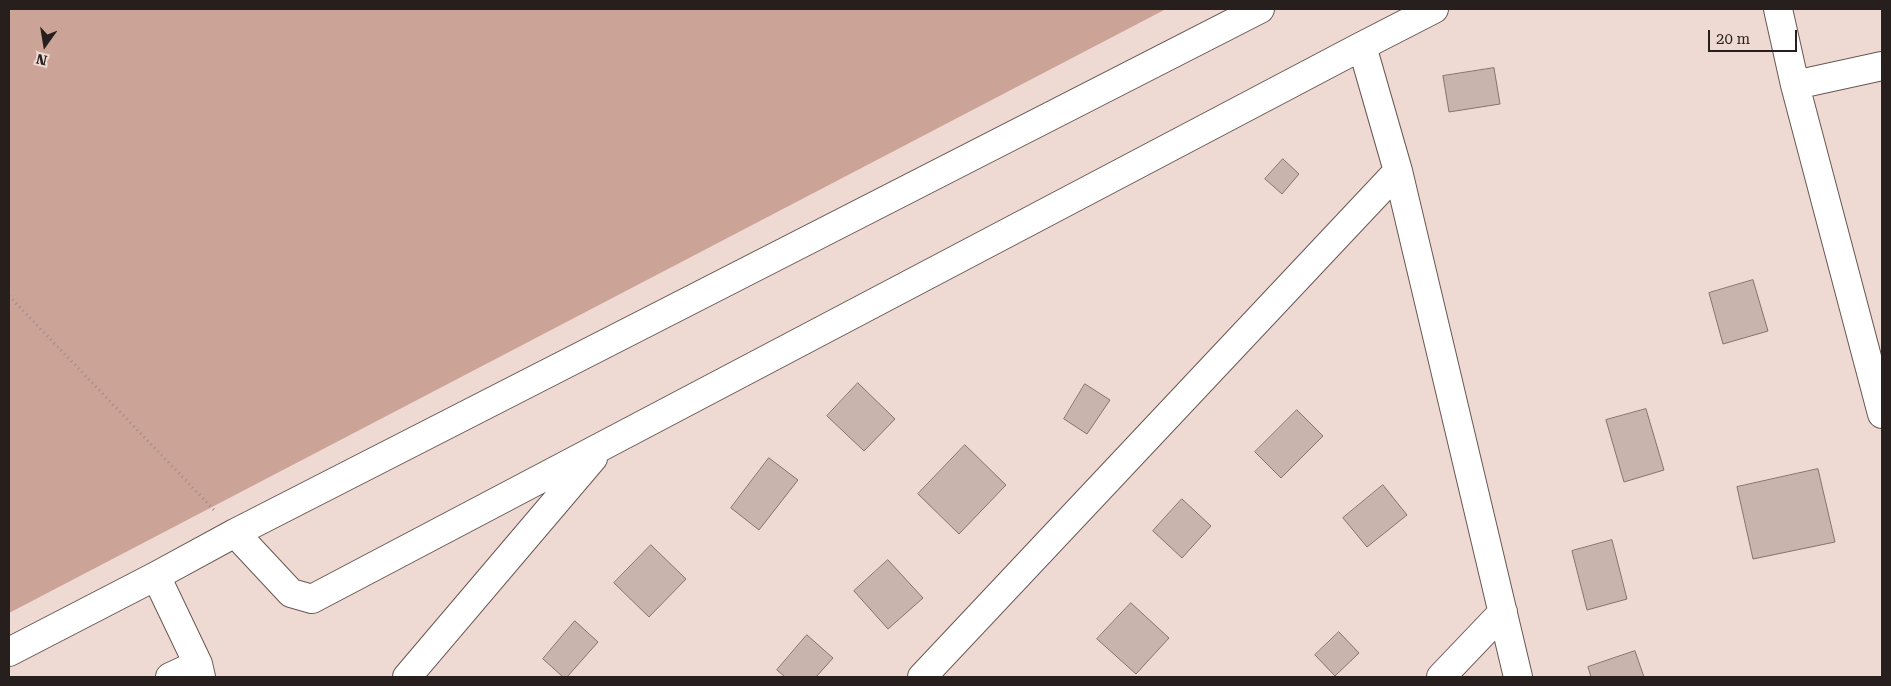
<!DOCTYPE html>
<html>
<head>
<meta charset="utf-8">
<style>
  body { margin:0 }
  #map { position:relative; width:1891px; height:686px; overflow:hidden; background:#efd9d3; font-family:"Roboto Serif",serif }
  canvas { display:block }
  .frame { position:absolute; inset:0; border:10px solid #271f1d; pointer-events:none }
  .north { position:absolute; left:20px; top:20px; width:50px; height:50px; -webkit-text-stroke:4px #efd9d3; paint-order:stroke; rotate:193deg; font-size:14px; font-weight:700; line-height:20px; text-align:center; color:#271f1d }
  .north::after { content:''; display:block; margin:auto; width:18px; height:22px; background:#271f1d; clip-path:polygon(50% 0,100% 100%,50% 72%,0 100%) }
  .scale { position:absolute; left:1708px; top:30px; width:89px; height:22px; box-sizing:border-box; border:2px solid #271f1d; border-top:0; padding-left:6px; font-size:15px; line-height:18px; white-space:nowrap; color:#271f1d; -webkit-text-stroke:4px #efd9d3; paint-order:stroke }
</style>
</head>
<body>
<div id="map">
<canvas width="1891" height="686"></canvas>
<div class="frame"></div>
<div class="north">N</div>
<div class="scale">20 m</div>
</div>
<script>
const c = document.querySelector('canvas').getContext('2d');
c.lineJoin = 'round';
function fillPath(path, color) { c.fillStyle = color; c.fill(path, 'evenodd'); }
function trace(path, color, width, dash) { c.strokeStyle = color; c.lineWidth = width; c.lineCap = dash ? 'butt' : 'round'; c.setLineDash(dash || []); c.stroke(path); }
fillPath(new Path2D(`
  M9 9H1166L9 613Z`), '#cba397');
const building = new Path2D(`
  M1494 68 1500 104 1449 112 1443 76Z
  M1283 159 1299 174 1282 194 1265 179Z
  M1753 280 1768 331 1723 344 1709 293Z
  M858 383 895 419 864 451 827 416Z
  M1085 384 1110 400 1087 434 1064 419Z
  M1646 409 1664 470 1624 482 1606 420Z
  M1297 410 1323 436 1281 478 1255 452Z
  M965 445 1006 485 959 534 918 494Z
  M769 458 798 480 759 530 731 508Z
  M1818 469 1835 542 1753 559 1737 487Z
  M1383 485 1407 515 1367 547 1343 518Z
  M1182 499 1211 526 1182 558 1153 531Z
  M1612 540 1627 599 1587 610 1572 551Z
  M651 545 686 579 649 617 614 583Z
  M888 560 923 598 888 629 854 591Z
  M1131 603 1169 638 1136 674 1097 639Z
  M575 621 598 642 567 677H563L543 659Z
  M1339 632 1359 653 1335 676 1315 655Z
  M807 635 833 658 816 677H785L777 670Z
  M1635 651 1644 677H1591L1588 667Z`);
fillPath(building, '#c8b4ad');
trace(building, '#85726c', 1);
const minor = new Path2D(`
  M1778 9 1795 85 1882 414
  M1362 46 1434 9
  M1795 85 1882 66
  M235 533 291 593 312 599 1362 46 1398 171 1518 677
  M156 576 198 664
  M9 652 156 576 235 533 1260 9
  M170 677 198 664 201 677
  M407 677 593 458
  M922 677 1398 171
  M1441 677 1503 612`);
trace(minor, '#695752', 30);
trace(new Path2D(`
  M9 296 216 512`), '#9d8c88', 3, [1, 4]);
trace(minor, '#fff', 28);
</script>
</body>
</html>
